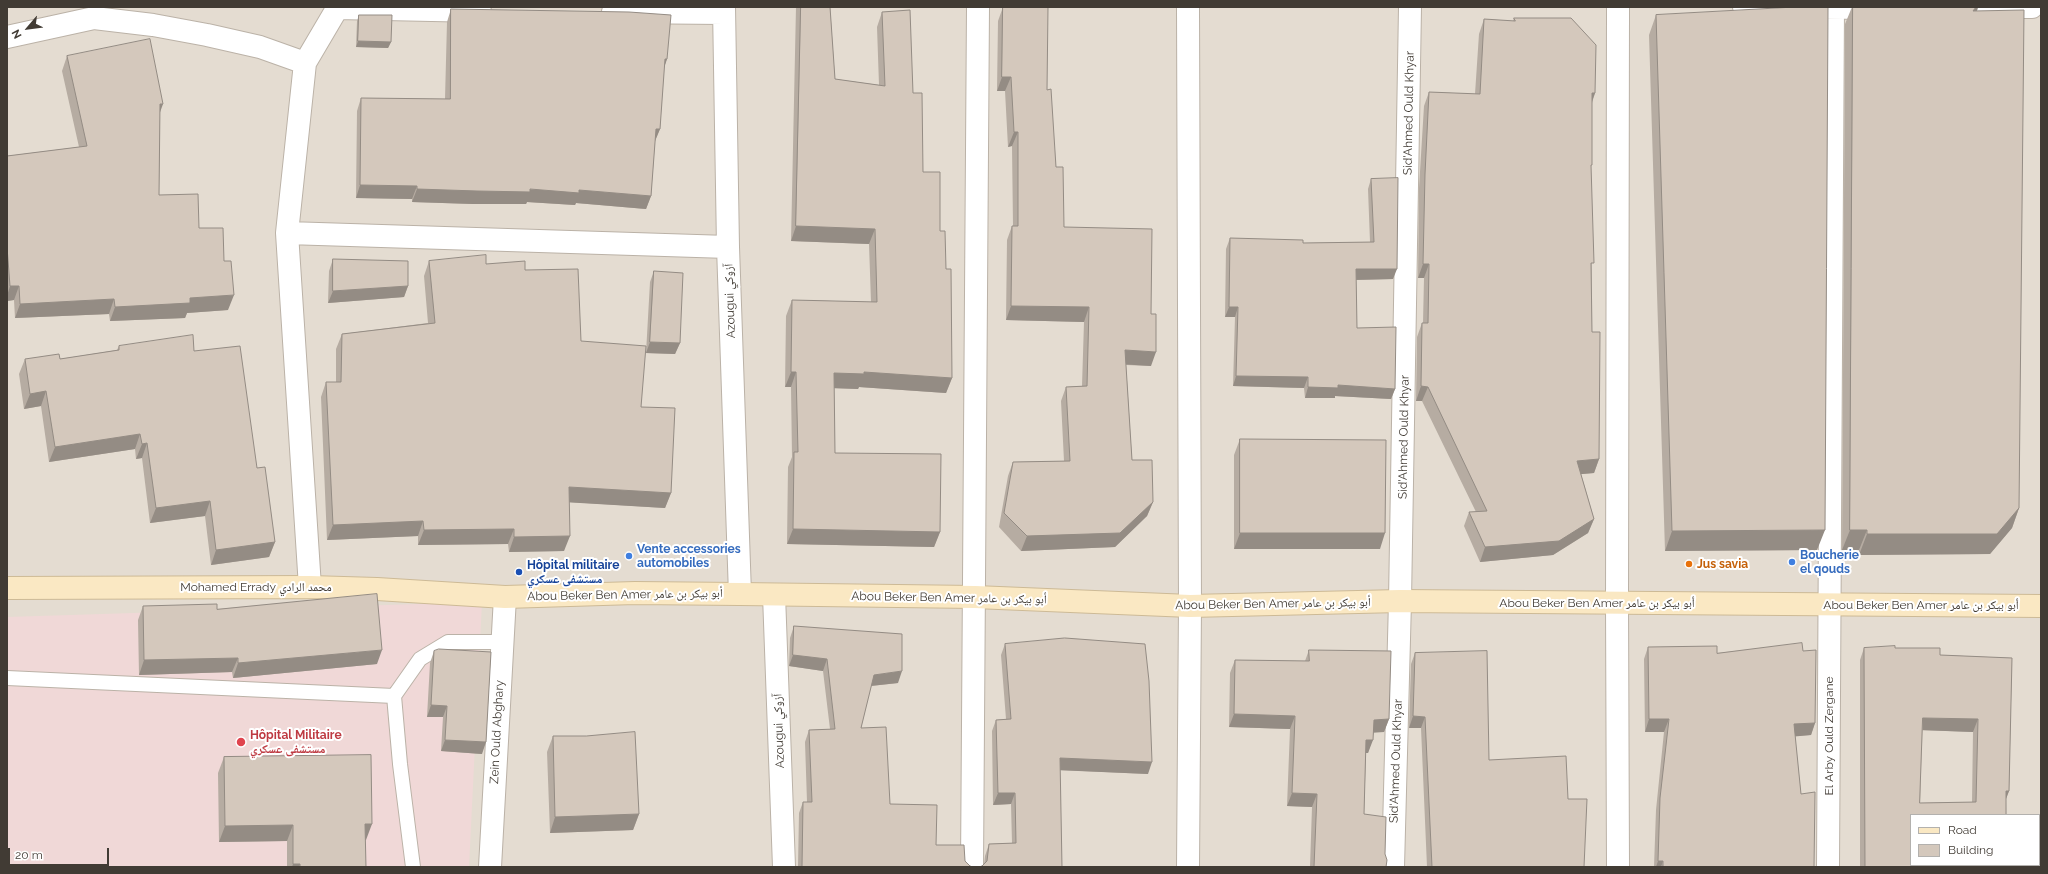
<!DOCTYPE html>
<html>
<head>
<meta charset="utf-8">
<style>
  body { margin:0 }
  #map { position:relative; width:2048px; height:874px; overflow:hidden; background:#f0ebe3; font-family:Raleway,sans-serif }
  canvas { display:block }
  .frame { position:absolute; inset:0; border:8px solid #413b34; pointer-events:none }
  .legend { position:absolute; left:1910px; top:814px; width:130px; height:52px; box-sizing:border-box; background:#fff; border:1px solid #b3b1ae; margin:0; padding:5px 7px; list-style:none; font-size:12px; color:#413b34 }
  .legend li { display:flex; align-items:center; gap:8px; height:20px }
  .legend b { width:20px; border:1px solid #b3b1ae }
  .north { position:absolute; left:8px; top:8px; width:40px; height:40px; -webkit-text-stroke:3px #fff; paint-order:stroke; rotate:242deg; font-size:11px; font-weight:700; line-height:16px; text-align:center; color:#413b34 }
  .north::after { content:''; display:block; margin:auto; width:14px; height:18px; background:#413b34; clip-path:polygon(50% 0,100% 100%,50% 72%,0 100%) }
  .scale { position:absolute; left:8px; top:848px; width:101px; height:18px; box-sizing:border-box; border:2px solid #413b34; border-top:0; padding-left:5px; font-size:12px; line-height:14px; white-space:nowrap; color:#413b34; -webkit-text-stroke:3px #fff; paint-order:stroke }
</style>
</head>
<body>
<div id="map">
<canvas width="2048" height="874"></canvas>
<div class="frame"></div>
<ul class="legend">
<li><b style="height:5px;background:#fae8c3"></b>Road</li>
<li><b style="height:11px;background:#d4c8bc"></b>Building</li>
</ul>
<div class="north">N</div>
<div class="scale">20 m</div>
</div>
<script>
const c = document.querySelector('canvas').getContext('2d');
c.lineJoin = 'round';
function fillPath(path, color) { c.fillStyle = color; c.fill(path, 'evenodd'); }
function trace(path, color, width, dash) { c.strokeStyle = color; c.lineWidth = width; c.lineCap = dash ? 'butt' : 'round'; c.setLineDash(dash || []); c.stroke(path); }
function label(font, color, halo, rows, align = 'center') {
  c.font = font + ' Raleway,"Noto Naskh Arabic",sans-serif'; c.lineWidth = 4; c.setLineDash([]); c.textBaseline = 'middle'; c.strokeStyle = halo; c.fillStyle = color; for (const [text, x, y, turn = 0] of rows) {
    c.save(); c.translate(x, y); c.rotate((+turn || 0) * Math.PI / 180); c.textAlign = isNaN(turn) ? turn : align; if (halo) c.strokeText(text, 0, 0); c.fillText(text, 0, 0); c.restore();
  }
}
fillPath(new Path2D(`
  M7 7H2041V867H7ZM1911 815H2039V865H1911Z`), '#e4dcd1');
fillPath(new Path2D(`
  M482 602 469 867H7V617Z`), '#f0d8d7');
const lane = new Path2D(`
  M7 678 394 696
  M413 867 400 764 394 696 420 659 448 642H502`);
const street = new Path2D(`
  M724 7 728 247 740 594
  M1744 7 1881 8
  M1949 7H2032
  M337 8 480 11
  M613 12 724 13
  M7 37 94 18 153 25 207 35 260 47 305 63 287 233 310 587
  M305 63 338 7
  M287 233 728 247
  M774 595 784 867
  M490 867 505 597
  M972 867 978 7
  M1188 867 1190 606 1188 7
  M1393 867 1400 601 1410 7
  M1618 867 1617 604 1618 7
  M1828 867 1833 7`);
const secondary = new Path2D(`
  M7 588 310 587 377 589 505 597 635 593 740 594 975 597 1190 606 1400 601 2041 606`);
trace(lane, '#bbb2a7', 16);
trace(street, '#bbb2a7', 24);
trace(secondary, '#cdba96', 24);
trace(lane, '#fff', 14);
trace(street, '#fff', 22);
trace(secondary, '#fae8c3', 22);
fillPath(new Path2D(`
  M796 7H830L835 79 879 85 877 27 882 12 913 93 923 172 940 231 946 269 952 378 946 393 859 387 858 389 834 388 835 453 940 532 934 547 787 544 788 467 792 457 791 387H785L786 316 792 300 871 302 869 244 791 241Z
  M1003 7 1047 90 1056 167 1064 227 1151 314V366L1126 365 1132 460 1153 502 1147 516 1115 547 1021 551 999 527 1008 476 1013 462 1064 461 1061 401 1066 387 1082 386 1084 322 1006 320 1007 240 1012 226H1013L1012 146 1008 147 1005 91H997L998 21Z
  M1852 7H1978L1977 11 2019 508 2012 528 1990 554 1859 555V550H1842L1845 24Z
  M451 9 667 59 664 67 660 129 655 141 651 196 646 209 576 203 575 205 527 202 526 204H473L412 202V199L356 198 357 111 361 98 445 99 447 22Z
  M359 15 391 42 388 48 356 47 357 21Z
  M1656 15 1817 550 1665 551 1649 35Z
  M1514 18 1595 93 1592 103 1591 170 1592 332 1599 459 1594 473 1581 474 1594 519 1588 533 1553 555 1480 562 1464 526 1469 512H1476L1422 401H1416L1417 337 1422 323H1423L1424 278H1418L1419 188 1424 106 1429 92 1475 94 1479 34 1484 19 1513 21Z
  M67 56 160 112 159 195 199 228 224 261 228 310 187 313 185 318 110 321 109 314 15 318 14 300 7 301V156L79 147 62 71Z
  M1371 179 1393 279 1356 280 1357 328 1395 389 1391 399 1335 396V398H1305L1304 388 1233 386 1235 317H1225L1226 249 1230 238 1303 243 1370 242 1368 189Z
  M333 259 408 286 404 297 328 303 329 271Z
  M429 261 486 264 525 270 581 341 641 407 671 493 665 508 569 502 564 551 509 552 508 544 418 545V536L327 540 321 397 326 382H336V349L342 334 428 323 424 276Z
  M654 271 680 343 675 354 646 353 650 282Z
  M119 346 194 351 257 468 275 542 269 557 211 565 205 516 150 523 142 458 136 459 135 449 49 462 41 406 24 409 19 374 25 359H60L117 350Z
  M1240 439 1380 549H1234V455Z
  M143 606 217 609 377 664 233 678 232 672 139 675 138 620Z
  M794 626 898 683 871 686 861 728 890 804 936 845 965 861 970 866 973 867H798L799 813 803 802H807L805 742 809 730 830 729 823 671 789 666 790 638Z
  M1005 644 1148 774 1060 770 1062 867 982 866 984 865 985 856 989 844 1012 843 1011 804 993 805 992 731 996 720 1006 719 1001 655Z
  M1648 647 1717 653 1803 651 1815 723 1811 735 1795 736 1801 794 1814 867H1654L1656 810 1664 732H1645L1644 659Z
  M1864 648H1895L1940 655 2012 658 2009 791 2006 799 2007 867H1860V660ZM1922 730 1973 732 1972 802 1920 803Z
  M1309 650 1389 719 1384 732H1374L1368 753H1366L1364 814 1385 854 1386 867H1310L1312 807 1287 806 1290 729 1229 727 1230 673 1235 660 1305 661Z
  M434 651 482 754 441 751 443 717H427L430 663Z
  M1415 653 1489 760 1568 799 1584 867H1427L1421 728H1409L1411 664Z
  M553 736 639 814 633 830 550 833 547 752Z
  M224 757 366 840H365L366 867H287V841L219 842 218 773Z`), '#b6aca2');
fillPath(new Path2D(`
  M1976 7H1978L1974 20 1973 11Z
  M358 41 391 42 388 48 356 47Z
  M665 59H667L663 71Z
  M1002 77H1011L1005 91H997Z
  M1592 93H1595L1590 107Z
  M160 104H163L158 118Z
  M656 129H660L655 141Z
  M1014 132H1018L1012 146 1008 147Z
  M360 185 417 186 412 199 356 198Z
  M417 189 579 190 651 196 646 209 576 203 575 205 527 202 526 204H473L412 202Z
  M796 226 875 229 869 244 791 241Z
  M1423 264H1429L1424 278H1418Z
  M1356 269H1397L1393 279 1352 280Z
  M10 286H19L14 300 7 301V296Z
  M408 286 404 297 328 303 333 291Z
  M234 295 228 310 187 313 185 318 110 321 115 307 190 298Z
  M114 299 109 314 15 318 20 304Z
  M1011 306 1089 307 1084 322 1006 320Z
  M1229 307H1238L1235 317H1225Z
  M650 342 680 343 675 354 646 353Z
  M1125 350 1156 352 1151 366 1119 364Z
  M791 372H796L791 387H785Z
  M864 372 952 378 946 393 859 387 858 389 829 388 834 373Z
  M1236 376 1308 377 1304 388 1233 386Z
  M1338 385 1395 389 1391 399 1335 396V398H1305L1308 387Z
  M1421 386 1428 387 1422 401H1416Z
  M46 391 41 406 24 409 30 394Z
  M140 434 135 449 49 462 55 447Z
  M147 443 142 458 136 459 142 444Z
  M1599 459 1594 473 1571 475 1577 461Z
  M569 487 671 493 665 508 563 502Z
  M210 501 205 516 150 523 156 508Z
  M1153 502 1147 516 1115 547 1021 551 1027 536Z
  M2019 508 2012 528 1990 554 1859 555 1867 534Z
  M1594 519 1588 533 1553 555 1480 562 1485 547Z
  M423 521 418 536 327 540 333 525Z
  M514 529 508 544 418 545 424 530Z
  M793 529 940 532 934 547 787 544Z
  M1825 530 1817 550 1665 551 1672 531Z
  M1850 530H1867L1859 550H1842Z
  M1240 533H1385L1380 549H1234Z
  M570 536 564 551 509 552 514 537Z
  M275 542 269 557 211 565 216 550Z
  M382 650 377 664 233 678 238 663Z
  M793 655 827 659 823 671 789 666Z
  M238 658 232 672 139 675 144 660Z
  M902 671 898 683 870 686 874 675Z
  M431 705 447 706 443 717H427Z
  M1234 714 1295 716 1290 729 1229 727Z
  M1413 716 1425 717 1421 728H1409Z
  M1923 718 1978 719 1973 732 1918 730Z
  M1389 719 1384 732 1369 733 1374 720Z
  M1649 719H1669L1664 732H1645Z
  M1815 723 1811 735 1789 737 1794 724Z
  M445 740 486 742 482 754 441 751Z
  M1366 740H1373L1368 753H1362Z
  M1060 758 1152 762 1148 774 1055 770Z
  M2006 791H2009L2004 804Z
  M998 793H1015L1011 804 993 805Z
  M1292 793 1317 794 1312 807 1287 806Z
  M639 814 633 830 550 833 555 817Z
  M365 824H372L366 840H359Z
  M293 825 287 841 219 842 225 826Z
  M1658 861H1663L1661 867H1656Z
  M293 864H300L299 867H292Z`), '#948c84');
const building = new Path2D(`
  M801 7H830L835 79 885 86 882 12 910 10 913 93H922L923 172H940V231H945L946 269H951L952 378 864 372V374L834 373 835 453 941 454 940 532 793 529 794 452H798L796 372H791L792 300 877 302 875 229 796 226Z
  M1003 7H1048L1047 90 1051 89 1056 167H1063L1064 227 1152 229 1151 314H1156V352L1125 350 1132 460H1152L1153 502 1120 533 1027 536 1004 513 1013 462 1070 461 1066 387 1087 386 1089 307 1011 306 1012 226H1018V132H1014L1011 77H1002Z
  M1795 7H1828L1825 530 1672 531 1656 15Z
  M1853 7H1976L1973 11 2024 10 2019 508 1997 534H1867V530H1850Z
  M451 9 629 12 671 15 667 59H665L660 129H656L651 196 579 190V193L530 189V192L477 191 417 189V186L360 185 361 98 450 99Z
  M359 15H392L391 42 358 41Z
  M1514 18H1571L1596 45 1595 93H1592V165H1591L1594 263H1591L1592 332H1600L1599 459 1577 461 1594 519 1559 541 1485 547 1469 512 1487 511 1428 387 1421 386 1422 323H1428L1429 264H1423L1425 174 1429 92 1480 94 1484 19 1515 21Z
  M150 39 163 104H160L159 195 198 194 199 228H223L224 261H231L234 295 190 298V303L115 307 114 299 20 304 19 286H10L7 247V156L87 146 67 56Z
  M1398 178 1397 269H1356L1357 328 1396 327 1395 389 1338 385V388L1308 387V377L1236 376 1238 307H1229L1230 238 1303 240V243L1374 242 1371 179Z
  M486 255V264L525 261V270L578 269 581 341 646 346 641 407 675 408 671 493 569 487 570 536 514 537V529L424 530 423 521 333 525 326 382H341L342 334 435 323 429 261Z
  M333 259 408 261V286L333 291Z
  M654 271 683 273 680 343 650 342Z
  M193 335 194 351 240 346 257 468 265 467 275 542 216 550 210 501 156 508 147 443 142 444 140 434 55 447 46 391 30 394 25 359 59 354 60 359 119 350V346Z
  M1240 439 1386 440 1385 533H1240Z
  M377 594 382 650 238 663V658L144 660 143 606 217 604V609Z
  M794 626 902 634V671L874 675 861 728 886 727 890 804 937 805 936 845H964L965 861 970 866 973 867H802L803 802H812L809 730 835 729 827 659 793 655Z
  M1065 638 1145 644 1149 681 1152 762 1060 758 1062 867H979L982 866 987 861 989 844 1016 843 1015 793H998L996 720 1011 719 1005 644Z
  M1802 643 1803 651 1816 650 1815 723 1794 724 1801 794 1815 792 1814 867H1663V861H1658L1660 798 1669 719H1649L1648 647 1717 646V653Z
  M1895 646V648H1940V655L2012 658 2009 791H2006V815H1911V865H2007V867H1865L1864 648ZM1923 718 1978 719 1976 802 1920 803Z
  M439 649 491 652 486 742 445 740 447 706 431 705 434 651Z
  M1309 650 1391 651 1389 719 1374 720 1373 740H1366L1364 814 1386 817 1385 854 1387 860 1386 867H1314L1317 794 1292 793 1295 716 1234 714 1235 660 1309 661Z
  M1487 651 1489 760 1566 756 1568 799H1587L1584 867H1432L1425 717 1413 716 1415 653Z
  M635 732 639 814 555 817 553 736H586Z
  M371 755 372 824H365L366 867H300V864H293V825L225 826 224 757Z`);
fillPath(building, '#d4c8bc');
trace(building, '#948c84', 1);
for (const [x, y, r, color] of [
  [629,556,4,"#3f7fe0"],
  [1792,562,4,"#3f7fe0"],
  [1689,564,4,"#e8710a"],
  [519,572,4,"#1a4fb4"],
  [241,742,5,"#e0444e"]
]) { const dot = new Path2D(); dot.arc(x, y, r, 0, 2 * Math.PI); c.fillStyle = color; c.fill(dot); trace(dot, '#fff', 1.5); }
label('12px', '#413b34', '#fff', [
  ["Sid'Ahmed Ould Khyar",1409,113,-89],
  ["Azougui آزوكي",730,301,-92],
  ["Sid'Ahmed Ould Khyar",1404,437,-89],
  ["Mohamed Errady محمد الرادي",256,587],
  ["Abou Beker Ben Amer أبو بيكر بن عامر",625,595,-1],
  ["Abou Beker Ben Amer أبو بيكر بن عامر",949,598,1],
  ["Abou Beker Ben Amer أبو بيكر بن عامر",1597,603],
  ["Abou Beker Ben Amer أبو بيكر بن عامر",1273,604,-1],
  ["Abou Beker Ben Amer أبو بيكر بن عامر",1921,605],
  ["Azougui آزوكي",779,731,-92],
  ["Zein Ould Abghary",497,732,-87],
  ["El Arby Ould Zergane",1829,736,-90],
  ["Sid'Ahmed Ould Khyar",1396,761,-88]
]);
label('bold 12px', '#366cbe', '#fff', [
  ["Vente accessories",637,549],
  ["automobiles",637,563],
  ["Boucherie",1800,555],
  ["el qouds",1800,569]
], 'left');
label('bold 12px', '#c56008', '#fff', [
  ["Jus savia",1697,564]
], 'left');
label('bold 12px', '#164399', '#fff', [
  ["Hôpital militaire",527,565],
  ["مستشفى عسكري",527,579]
], 'left');
label('bold 12px', '#be3a42', '#fff', [
  ["Hôpital Militaire",250,735],
  ["مستشفى عسكري",250,749]
], 'left');
</script>
</body>
</html>
